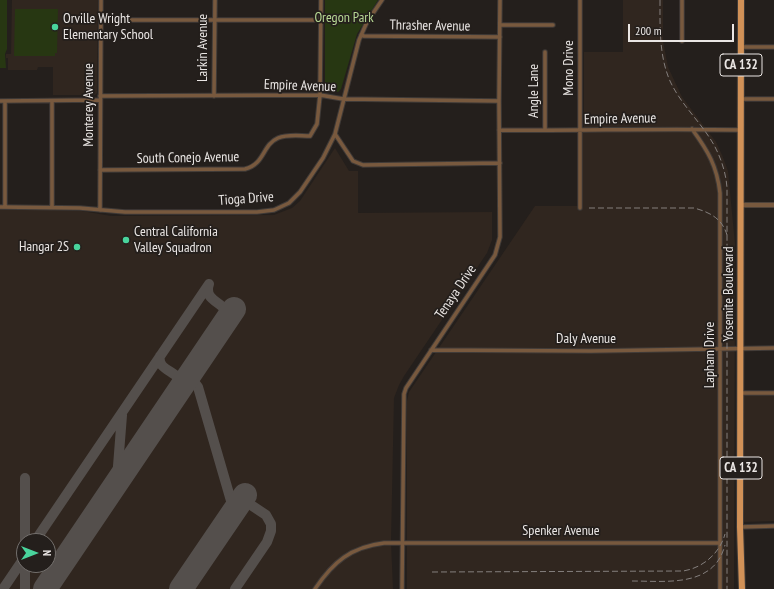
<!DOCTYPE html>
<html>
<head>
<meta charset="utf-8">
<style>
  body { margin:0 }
  #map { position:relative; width:774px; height:589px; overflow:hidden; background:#241f1c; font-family:"PT Sans Narrow",sans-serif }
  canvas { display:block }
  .north { position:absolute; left:16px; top:533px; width:40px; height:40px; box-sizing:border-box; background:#241f1c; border:1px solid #736f6c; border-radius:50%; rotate:90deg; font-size:11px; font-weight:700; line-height:16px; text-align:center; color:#eae6e4 }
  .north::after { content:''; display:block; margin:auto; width:14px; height:18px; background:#49d49c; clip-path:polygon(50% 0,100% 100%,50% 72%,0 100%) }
  .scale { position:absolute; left:628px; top:24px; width:106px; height:18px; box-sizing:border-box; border:2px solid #eae6e4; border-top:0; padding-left:5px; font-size:12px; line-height:14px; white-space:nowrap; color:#eae6e4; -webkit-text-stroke:3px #241f1c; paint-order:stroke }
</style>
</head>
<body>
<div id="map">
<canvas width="774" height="589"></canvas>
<div class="north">N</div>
<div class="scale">200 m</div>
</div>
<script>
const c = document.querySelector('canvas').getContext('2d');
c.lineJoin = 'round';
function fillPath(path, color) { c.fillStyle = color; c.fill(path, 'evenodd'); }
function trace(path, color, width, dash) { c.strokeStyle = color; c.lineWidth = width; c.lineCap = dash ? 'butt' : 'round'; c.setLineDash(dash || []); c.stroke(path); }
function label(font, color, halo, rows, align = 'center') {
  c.font = font + ' "PT Sans Narrow",sans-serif'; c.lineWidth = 3.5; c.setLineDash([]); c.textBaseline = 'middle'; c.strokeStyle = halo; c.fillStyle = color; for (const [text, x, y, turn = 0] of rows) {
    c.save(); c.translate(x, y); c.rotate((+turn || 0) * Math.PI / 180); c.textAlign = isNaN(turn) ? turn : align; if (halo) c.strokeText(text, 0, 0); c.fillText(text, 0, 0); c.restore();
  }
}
fillPath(new Path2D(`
  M12 0H98L97 93 95 95H53V67H38L37 70H8V58H6V54H11Z
  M623 0H663V41L668 67 682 97 716 142 722 155 728 171 735 244 734 589H407V401L409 392 535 206H578V131L584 130V52H623Z
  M335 148 349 171H358V213L492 212V240L487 253 404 376 399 385 394 398 391 542 393 589H0V210H52L82 211 111 216 274 215 292 208 300 201ZM24 541H48V565H24Z
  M743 394 774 395V521L743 522Z`), '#30261f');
fillPath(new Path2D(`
  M0 0H7V49L5 54 6 68H0Z
  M325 0H378L357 34 341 89 338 92 328 90 325 86Z
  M15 9H58L57 53H55V56H14Z`), '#273712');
trace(new Path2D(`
  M209 284C202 305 234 301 225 322
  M160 356C156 372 184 371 181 388
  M181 388 190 382 195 383 198 387 234 511
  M25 478V541
  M114 487 117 479 122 415
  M35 541 209 284
  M25 565V589
  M3 589 24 558
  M235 589 267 542 271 531V524L266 515 242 499`), '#544f4c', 10);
trace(new Path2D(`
  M45 589 234 309
  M181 589 245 495`), '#544f4c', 24);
const minor = new Path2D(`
  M101 20H321
  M500 25H553
  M361 35 364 36 500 37
  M682 41V0
  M741 47H774
  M100 96 320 95 343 99 499 101
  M214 96 215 0
  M742 99H774
  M0 101 100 100
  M5 101V207
  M692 129C708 151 717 166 720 193V589
  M499 130C580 131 661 128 741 130
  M545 130V52
  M335 134 353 161 363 165 500 163
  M100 170 245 169C265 164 262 145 278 138 288 134 300 136 310 136L317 124 320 95 321 0
  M0 207 80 208 125 212H257L274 210 289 203 300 192 323 158 335 134 359 40 367 22 382 0
  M52 207V101
  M580 208V0
  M100 210 101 0
  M431 350 591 351 774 348
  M741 393H774
  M740 527 774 526
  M315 589C333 562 351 547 384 543H720
  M402 589 404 394 406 388 495 255 500 237 499 101 500 0`);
const tertiary = new Path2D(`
  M741 205H774`);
const primary = new Path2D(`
  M741 0 740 527 742 589`);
trace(minor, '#403b38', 5.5);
trace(tertiary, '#403b38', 6);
trace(primary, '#403b38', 8);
trace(minor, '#78593e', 3.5);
trace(tertiary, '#78593e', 4.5);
trace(primary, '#d19157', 6);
trace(new Path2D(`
  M660 0C660 27 659 56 670 81 681 105 701 122 714 145 721 158 726 173 727 188V589
  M589 208H694C709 212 722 218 727 235
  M432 572 683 571C703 568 720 553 725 534
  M632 581C666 581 714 588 725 545`), '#847f7d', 1, [6, 3]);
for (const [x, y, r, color] of [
  [55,27,4,"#49d49c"],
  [126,240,4,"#49d49c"],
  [77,247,4,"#49d49c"]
]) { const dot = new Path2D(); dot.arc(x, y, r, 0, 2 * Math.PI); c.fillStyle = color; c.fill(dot); trace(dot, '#241f1c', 1.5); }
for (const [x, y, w] of [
  [741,65,42],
  [741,468,42]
]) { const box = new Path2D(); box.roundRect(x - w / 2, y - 11, w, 22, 3); c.fillStyle = '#241f1c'; c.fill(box); trace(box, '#eae6e4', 1); }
label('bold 13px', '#eae6e4', null, [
  ["CA 132",741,65],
  ["CA 132",741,468]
]);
label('14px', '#b7d894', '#241f1c', [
  ["Oregon Park",344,18]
]);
label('14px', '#eae6e4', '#241f1c', [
  ["Orville Wright",63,19],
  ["Elementary School",63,35],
  ["Central California",134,232],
  ["Valley Squadron",134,248],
  ["Hangar 2S",69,247,"right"]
], 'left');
label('14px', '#eae6e4', '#241f1c', [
  ["Thrasher Avenue",430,26,1],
  ["Larkin Avenue",203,48,-90],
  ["Mono Drive",569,68,-90],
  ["Empire Avenue",300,86,2],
  ["Angle Lane",534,91,-90],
  ["Monterey Avenue",89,105,-90],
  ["Empire Avenue",620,119,-1],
  ["South Conejo Avenue",188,158,-1],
  ["Tioga Drive",246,199,-4],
  ["Tenaya Drive",456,292,-56],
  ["Yosemite Boulevard",729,294,-90],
  ["Daly Avenue",586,339],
  ["Lapham Drive",710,355,-90],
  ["Spenker Avenue",561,531]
]);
</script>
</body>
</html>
